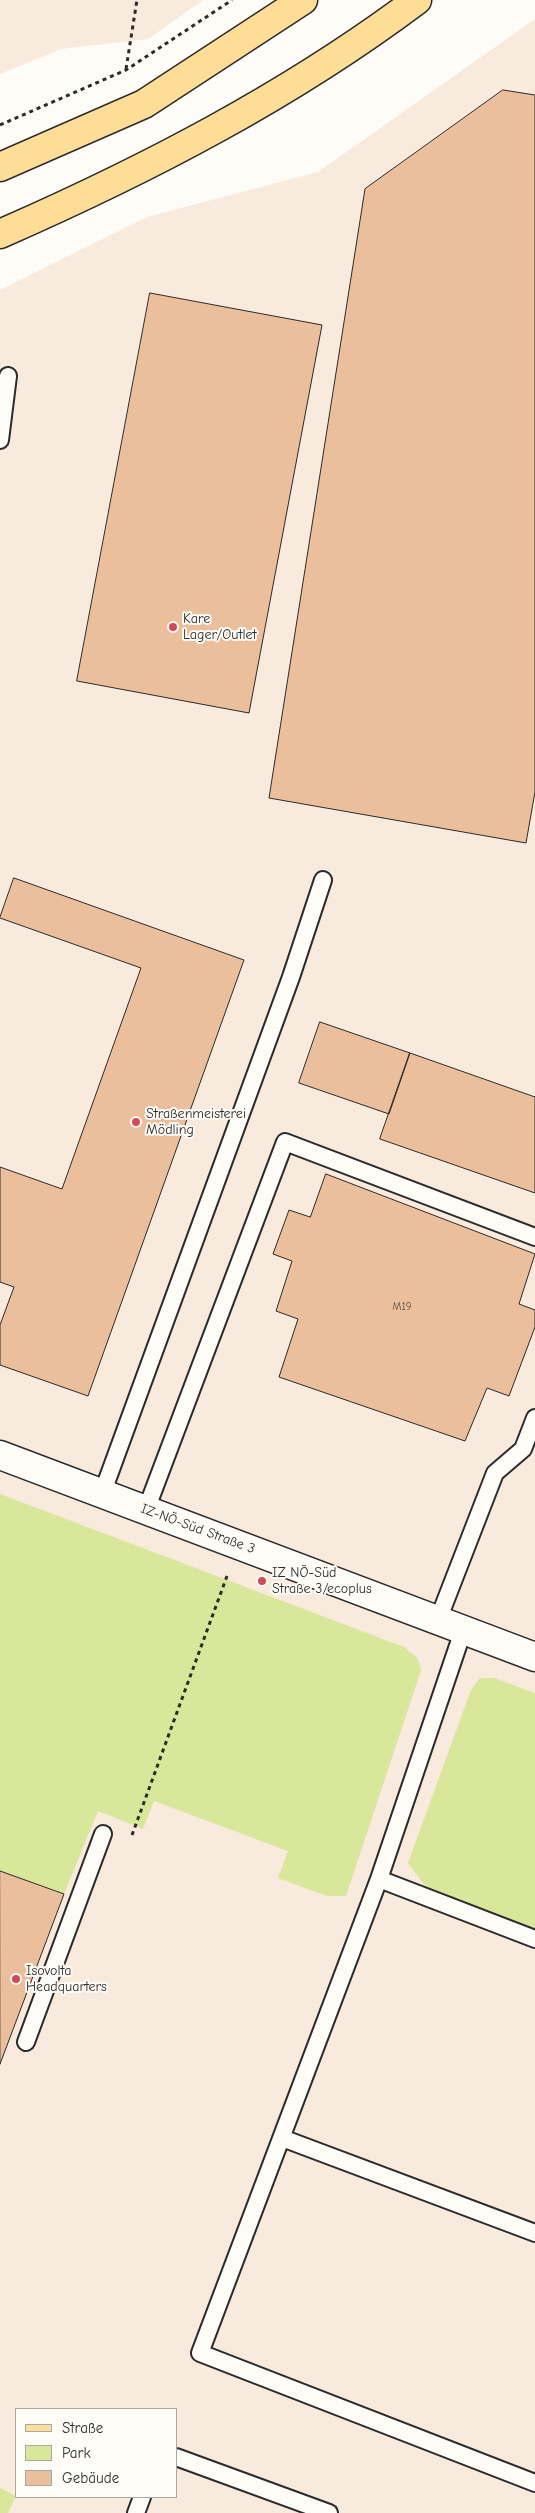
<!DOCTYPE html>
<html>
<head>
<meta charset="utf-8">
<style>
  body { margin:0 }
  #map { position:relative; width:535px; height:2513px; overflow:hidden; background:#fdfcf7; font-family:"Comic Neue",sans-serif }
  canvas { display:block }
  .legend { position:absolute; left:15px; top:2408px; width:162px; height:90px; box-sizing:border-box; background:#fdfcf7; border:1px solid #a9a8a5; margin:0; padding:6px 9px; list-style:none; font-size:15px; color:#2b2b2b }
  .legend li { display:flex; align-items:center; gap:10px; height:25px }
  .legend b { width:25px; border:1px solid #a9a8a5 }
</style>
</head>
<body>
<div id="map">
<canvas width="535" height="2513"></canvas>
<ul class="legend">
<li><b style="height:6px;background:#fede96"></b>Straße</li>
<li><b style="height:14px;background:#d8e79a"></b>Park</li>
<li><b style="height:14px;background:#ecbf9c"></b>Gebäude</li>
</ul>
</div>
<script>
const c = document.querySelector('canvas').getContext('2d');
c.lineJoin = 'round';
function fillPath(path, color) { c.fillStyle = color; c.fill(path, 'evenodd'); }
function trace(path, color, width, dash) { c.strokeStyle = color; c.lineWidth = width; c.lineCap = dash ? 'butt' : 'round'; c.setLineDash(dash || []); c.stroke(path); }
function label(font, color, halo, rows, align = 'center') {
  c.font = font + ' "Comic Neue",sans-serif'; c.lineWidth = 4; c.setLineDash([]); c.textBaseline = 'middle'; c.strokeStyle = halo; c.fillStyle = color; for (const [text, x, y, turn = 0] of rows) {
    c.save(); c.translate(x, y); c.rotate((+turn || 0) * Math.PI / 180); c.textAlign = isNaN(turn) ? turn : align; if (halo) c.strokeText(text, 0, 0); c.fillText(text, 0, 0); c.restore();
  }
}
fillPath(new Path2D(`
  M0 0H203L148 39 61 49 0 74Z
  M535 19V2513H0V290L147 217 318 172ZM16 2409H176V2497H16Z`), '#f8eadc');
fillPath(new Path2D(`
  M0 1494 404 1647 418 1659 421 1670 346 1896H327L278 1878 288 1851 154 1801 143 1829 98 1811 64 1894 0 1871Z
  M480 1678H494L535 1693V1928L426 1887 408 1863 471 1690Z
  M0 2488 16 2496 8 2513H0Z`), '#d8e79a');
const building = new Path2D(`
  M503 90 535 95V792L526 843 269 798 365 189Z
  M150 293 322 325 249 713 77 681Z
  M14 878 244 960 88 1396 0 1365V1325L14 1287 0 1282V1167L62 1189 141 968 0 918Z
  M320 1022 410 1053 389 1114 299 1083Z
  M410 1053 535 1097V1193L380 1139Z
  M326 1174 535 1254 519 1304 535 1310V1327L509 1396 487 1388 465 1441 279 1377 298 1319 276 1311 292 1261 273 1254 289 1210 310 1217Z
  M0 1871 64 1894 0 2064Z`);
fillPath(building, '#ecbf9c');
trace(building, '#2b2b2b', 1);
const service = new Path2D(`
  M0 440 8 376
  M102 1494 291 977 323 880
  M146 1510 285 1142 535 1237
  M438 1620 495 1473 523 1449 535 1418
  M463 1631 379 1879 200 2353 535 2483
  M379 1879 535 1939
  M26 2042 103 1834
  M282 2138 535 2233
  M176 2457 329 2513
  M136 2513 142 2497`);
const minor = new Path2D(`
  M0 1455 535 1657`);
const primary = new Path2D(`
  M0 167 144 104 303 0
  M0 234C146 170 289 96 417 0`);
trace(service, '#2b2b2b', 20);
trace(minor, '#2b2b2b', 31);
trace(primary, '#2b2b2b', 31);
trace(new Path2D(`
  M126 69 137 0
  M0 125 126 70 232 0
  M132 1835 227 1576`), '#2b2b2b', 3, [4, 4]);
trace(service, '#fdfcf7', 16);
trace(minor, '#fdfcf7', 28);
trace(primary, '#fede96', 28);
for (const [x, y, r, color] of [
  [173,627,5,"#d1495b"],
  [136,1122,5,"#d1495b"],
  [262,1581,5,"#d1495b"],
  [16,1979,5,"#d1495b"]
]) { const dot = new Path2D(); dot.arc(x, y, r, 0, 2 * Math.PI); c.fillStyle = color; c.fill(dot); trace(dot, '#fdfcf7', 2); }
label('11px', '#5b5047', null, [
  ["M19",402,1307]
]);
label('14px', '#2b2b2b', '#fdfcf7', [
  ["Kare",183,619],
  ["Lager/Outlet",183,635],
  ["Straßenmeisterei",146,1114],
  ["Mödling",146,1130],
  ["IZ NÖ-Süd",272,1573],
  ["Straße 3/ecoplus",272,1589],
  ["Isovolta",26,1971],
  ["Headquarters",26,1987]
], 'left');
label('14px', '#2b2b2b', '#fdfcf7', [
  ["IZ-NÖ-Süd Straße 3",198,1529,20]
]);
</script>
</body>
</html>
